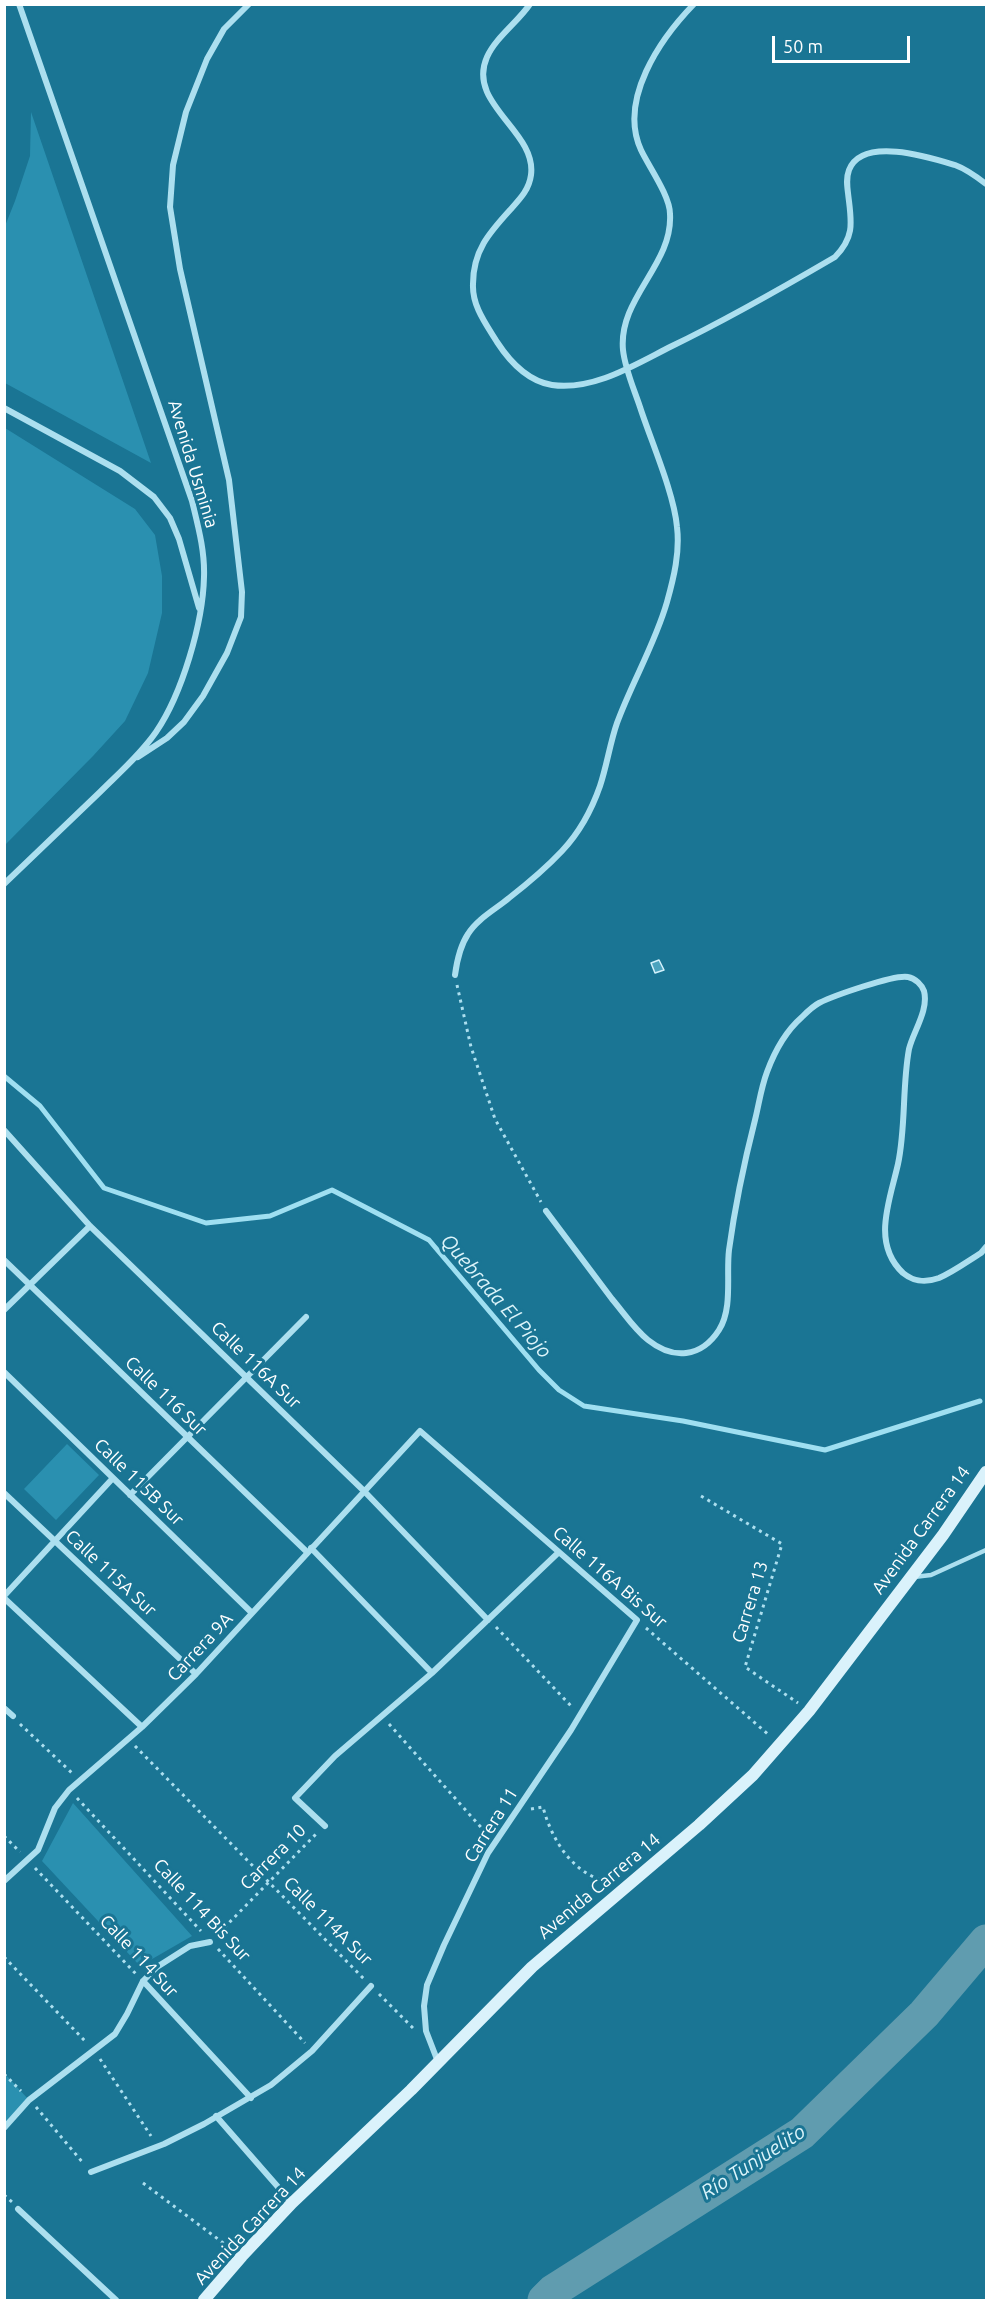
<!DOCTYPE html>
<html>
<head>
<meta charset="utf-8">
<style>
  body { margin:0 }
  #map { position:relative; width:991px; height:2305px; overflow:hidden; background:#1a7594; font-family:Ubuntu,sans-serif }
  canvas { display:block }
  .frame { position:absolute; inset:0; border:6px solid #fff; pointer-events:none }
  .scale { position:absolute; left:772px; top:36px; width:138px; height:27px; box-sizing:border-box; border:3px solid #fff; border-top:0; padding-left:8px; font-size:18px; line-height:21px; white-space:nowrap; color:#fff; -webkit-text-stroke:4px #1a7594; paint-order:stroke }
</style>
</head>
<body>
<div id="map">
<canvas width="991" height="2305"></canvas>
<div class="frame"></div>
<div class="scale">50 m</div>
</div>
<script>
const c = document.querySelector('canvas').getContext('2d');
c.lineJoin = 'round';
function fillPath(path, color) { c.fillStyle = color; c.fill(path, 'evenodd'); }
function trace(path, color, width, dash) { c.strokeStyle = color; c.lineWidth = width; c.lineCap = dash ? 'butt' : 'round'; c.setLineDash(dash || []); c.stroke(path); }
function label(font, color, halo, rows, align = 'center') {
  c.font = font + ' Ubuntu,sans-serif'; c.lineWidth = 6; c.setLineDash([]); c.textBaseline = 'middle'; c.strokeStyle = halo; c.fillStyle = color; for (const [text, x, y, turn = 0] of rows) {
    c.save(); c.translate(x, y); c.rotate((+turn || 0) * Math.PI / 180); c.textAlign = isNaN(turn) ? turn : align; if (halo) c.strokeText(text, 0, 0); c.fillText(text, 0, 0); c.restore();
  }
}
fillPath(new Path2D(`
  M31 112 151 463 5 383V226L15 201 30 156Z
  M5 428 135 509 155 535 162 576V613L148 673 125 721 93 756 5 845Z
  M67 1444 99 1475 56 1520 24 1489Z
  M73 1803 192 1936 140 1966 42 1861Z
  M5 2074 29 2100 5 2128Z`), '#2a90b0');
trace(new Path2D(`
  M4 1076 40 1106 104 1188 206 1223 270 1216 332 1190 429 1240 539 1370 559 1390 584 1406 683 1421 825 1450 980 1401`), '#9fdff1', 5);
trace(new Path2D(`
  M544 2300 553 2291 802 2133 924 2014 986 1941`), '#609caf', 33);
const building = new Path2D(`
  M659 960 664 970 655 973 651 963Z`);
fillPath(building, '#4ba3be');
trace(building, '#d3f1fb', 1.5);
trace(new Path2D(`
  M457 985 471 1047 495 1119 541 1202
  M701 1496 782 1544 745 1667 798 1703
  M496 1627 572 1707
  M646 1628 770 1736
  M20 1724 72 1773
  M389 1724 486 1833
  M135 1746 364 1979
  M77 1798 201 1931
  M531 1809 543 1807C552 1841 574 1876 610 1882
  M4 1836 20 1852
  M35 1868 136 1974
  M219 1933 317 1833
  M218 1949 305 2043
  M4 1957 86 2042
  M379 1994 413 2028
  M100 2059 151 2136
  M4 2074 21 2091
  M36 2107 84 2164
  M143 2183 230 2248
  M4 2195 12 2202`), '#acdfef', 3, [3, 4.5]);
trace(new Path2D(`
  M914 1577 931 1575 986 1550`), '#acdfef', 4.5);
trace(new Path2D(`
  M530 4C518 22 496 37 487 57 466 104 537 131 531 175 529 190 520 199 510 210 489 233 473 251 473 284 472 306 486 324 497 342 510 362 527 381 552 385 594 391 636 364 672 346 728 319 782 288 835 257 856 236 851 220 848 193 847 185 846 178 849 170 862 136 929 157 955 165 966 169 977 177 986 184
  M4 408 120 471 154 497 170 518 179 539 199 608
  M138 757 167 738 184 722 203 696 227 653 241 617 242 592 229 480 180 269 170 207 173 165 186 112 207 59 224 29 249 4
  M4 884C36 853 68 823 100 792 119 773 140 755 156 732 182 694 203 623 204 577 205 551 198 526 192 501L19 4
  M455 975C457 960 460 946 468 934 477 919 496 909 509 898 527 884 546 868 562 851 579 833 592 809 600 786 607 765 610 743 617 723 632 682 655 644 667 602 674 577 680 552 677 527 674 493 651 441 640 407 634 389 625 369 623 350 618 298 673 265 670 214 670 196 649 167 641 150 618 100 660 39 694 4
  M4 1130 90 1226 364 1491 488 1620
  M546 1211C568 1240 590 1270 612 1299 624 1313 634 1329 648 1340 673 1360 701 1358 719 1330 733 1308 726 1275 729 1250 735 1206 744 1163 755 1120 759 1104 761 1088 767 1072 774 1053 786 1031 802 1017 807 1012 813 1006 819 1003 833 996 895 974 908 977 915 978 922 985 924 991 929 1010 913 1032 909 1049 902 1087 906 1127 898 1164 890 1200 871 1243 903 1273 914 1282 925 1283 939 1278 953 1272 968 1261 981 1253L986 1247
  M4 1260 307 1552
  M4 1310 90 1226
  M4 1372 252 1613
  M4 1493 196 1674
  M130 1495 306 1317
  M311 1548 432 1673
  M4 1596 113 1478
  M4 1598 142 1727
  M4 1708 13 1716
  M325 1826 295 1798 335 1756 432 1673 559 1552
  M4 1881 38 1850 55 1808 69 1790 142 1727 196 1674 420 1431 637 1620 571 1730 488 1853 444 1945 427 1985 424 2006 426 2031 438 2062
  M143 1981 251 2098
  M216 2116 292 2203
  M4 2128 29 2100 115 2034 127 2014 143 1981 157 1967 190 1946 210 1942
  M91 2172 164 2144 204 2124 271 2085 312 2051 371 1986
  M18 2209 116 2300`), '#acdfef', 6);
trace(new Path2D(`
  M204 2300 242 2256 292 2203 411 2090 532 1967 699 1825 753 1775 809 1711 943 1535 986 1472`), '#daf2fb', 12);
label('18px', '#fff', '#1a7594', [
  ["Avenida Usminia",193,464,73],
  ["Calle 116A Sur",256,1365,44],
  ["Calle 116 Sur",166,1396,44],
  ["Calle 115B Sur",139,1482,44],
  ["Avenida Carrera 14",921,1530,-54],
  ["Calle 115A Sur",111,1573,43],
  ["Calle 116A Bis Sur",610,1577,41],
  ["Carrera 13",750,1602,-73],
  ["Carrera 9A",200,1647,-47],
  ["Carrera 11",491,1825,-58],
  ["Carrera 10",273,1857,-45],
  ["Avenida Carrera 14",599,1886,-40],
  ["Calle 114 Bis Sur",202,1910,47],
  ["Calle 114A Sur",328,1921,45],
  ["Calle 114 Sur",139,1956,47],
  ["Avenida Carrera 14",250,2226,-47]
]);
label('italic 20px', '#dcf4fa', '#1a7594', [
  ["Quebrada El Piojo",496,1296,49],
  ["Río Tunjuelito",753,2162,-33]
]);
</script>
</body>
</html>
